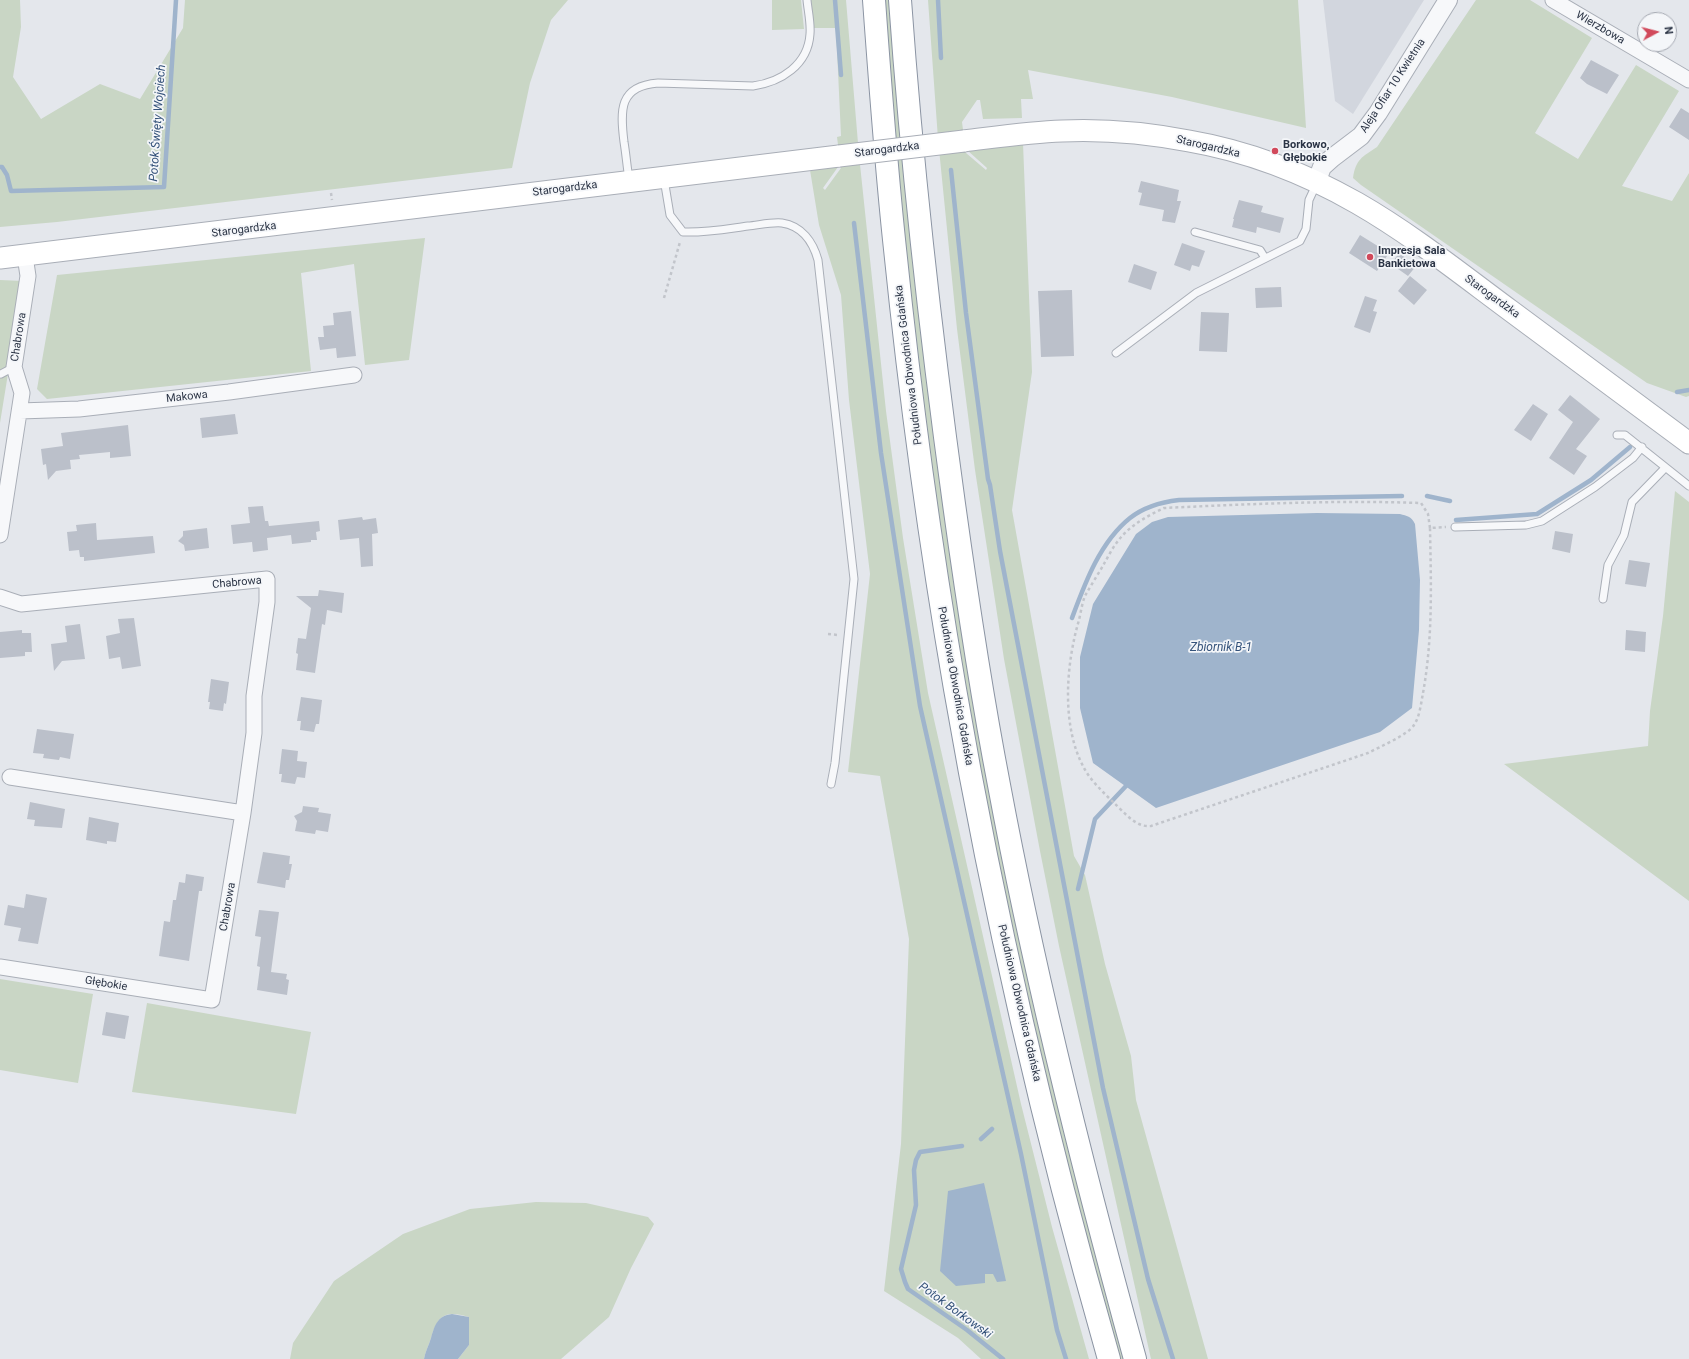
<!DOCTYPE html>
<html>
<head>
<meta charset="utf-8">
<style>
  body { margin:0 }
  #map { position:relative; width:1689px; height:1359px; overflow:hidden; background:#e4e7ec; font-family:Roboto,sans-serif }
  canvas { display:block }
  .north { position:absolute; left:1637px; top:12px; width:40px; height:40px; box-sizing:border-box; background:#f4f6f9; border:1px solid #a4a8b1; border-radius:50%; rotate:83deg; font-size:11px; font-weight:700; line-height:16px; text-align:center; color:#2b3445 }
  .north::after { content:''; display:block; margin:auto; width:14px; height:18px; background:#d1495b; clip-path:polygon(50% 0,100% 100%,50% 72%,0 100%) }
</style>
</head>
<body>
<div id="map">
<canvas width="1689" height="1359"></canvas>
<div class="north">N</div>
</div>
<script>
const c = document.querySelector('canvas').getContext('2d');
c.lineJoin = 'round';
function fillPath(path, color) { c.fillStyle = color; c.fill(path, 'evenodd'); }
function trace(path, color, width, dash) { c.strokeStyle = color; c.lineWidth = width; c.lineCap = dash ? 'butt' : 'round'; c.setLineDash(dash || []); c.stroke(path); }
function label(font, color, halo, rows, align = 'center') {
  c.font = font + ' Roboto,sans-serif'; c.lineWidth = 3.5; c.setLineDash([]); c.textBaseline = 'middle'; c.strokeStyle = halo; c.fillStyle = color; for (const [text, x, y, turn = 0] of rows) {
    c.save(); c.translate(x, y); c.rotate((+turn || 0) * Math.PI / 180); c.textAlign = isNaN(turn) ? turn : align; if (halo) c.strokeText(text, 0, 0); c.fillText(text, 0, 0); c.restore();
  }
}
fillPath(new Path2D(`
  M1323 0H1424L1353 114 1335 101Z`), '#d2d6de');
fillPath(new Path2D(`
  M0 0H20L21 27 13 77 41 119 100 84 140 99 183 28 185 0H568L551 20 530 83 512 168 57 222 0 227Z
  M772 0H801L804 29 772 30Z
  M811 0H846L859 155 886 411 903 538 928 693 1021 1104 1052 1227 1089 1359H981L958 1338 884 1291 901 1144 909 939 880 776 848 772 870 574 849 400 841 295 819 225 810 170 838 167 823 188 825 190 841 168 837 137 841 136 836 28H814Z
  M881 0H891L932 414 1128 1359H1117L1036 1049 963 689 912 324Z
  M928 0H1298L1306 128 1172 97 1028 70 1033 99H1021L1022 118 983 119 980 100H977L962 122 966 153 986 170 987 168 967 150 1023 143 1032 372 1012 510 1074 856 1085 875 1105 964 1131 1056 1136 1100 1208 1359H1151L1059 946 1040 851 1004 659 975 470 957 329 938 139Z
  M1476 0H1530L1592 38 1535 133 1578 159 1636 65 1679 91 1622 186 1672 201 1689 173V396L1686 397 1647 383 1361 185 1353 178C1356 159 1362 157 1377 147Z
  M425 238 409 360 365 365 354 264 301 273 311 371 47 399 37 389 57 275Z
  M0 280 23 281 0 423Z
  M1675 491 1689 502V901L1504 764 1648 746 1650 711 1663 616Z
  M0 979 93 994 78 1083 0 1070Z
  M147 1003 311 1032 296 1114 132 1092Z
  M536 1202 586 1203 648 1217 654 1224 631 1268 609 1317 561 1359H458L469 1345V1317C445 1310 438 1315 431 1338 429 1345 425 1352 424 1359H290L293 1343 334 1281 403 1234 470 1209Z`), '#c9d6c5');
fillPath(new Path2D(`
  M1317 513 1400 514C1407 516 1411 516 1415 524L1420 580 1419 630 1412 708 1380 732 1156 808 1093 763 1080 708V657L1093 604 1136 534 1152 522 1168 517Z
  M984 1183 1006 1281 997 1282 993 1274H985V1283L956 1286 940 1271 948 1191Z
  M452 1314 469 1317V1345L458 1359H424C425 1352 429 1345 431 1338 435 1325 437 1316 452 1314Z`), '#9fb4cc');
trace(new Path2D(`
  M835 0 841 75
  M938 0 941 58
  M0 167H2L7 175 11 191 164 187 176 0
  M951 170 966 313 988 479 990 485 1000 551 1103 1088 1148 1279 1173 1359
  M854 223 881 453 920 706 1021 1154 1057 1330 1066 1359
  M1677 392 1689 390
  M1427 496 1450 501
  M1456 520 1537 514 1591 480 1630 447
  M1072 618C1085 583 1100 542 1130 518 1144 507 1162 502 1179 500L1402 496
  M1078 889 1095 819 1126 786
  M981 1139 992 1129
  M962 1146 920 1152 916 1160 914 1170 916 1205 901 1269 905 1282 908 1289 967 1330 1003 1359`), '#9fb4cc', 4.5);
fillPath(new Path2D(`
  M1591 60 1619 75 1607 94 1587 84 1580 78Z
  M1681 108 1689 113V140L1669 127Z
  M1141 181 1179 190 1177 201H1181L1175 223 1162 221 1164 210 1139 205 1142 193 1138 192Z
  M1239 200 1263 206 1261 212 1284 218 1280 233 1257 227 1256 233 1232 227 1234 219H1233Z
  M1360 235 1389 253 1377 271 1349 253Z
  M1182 243 1205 251 1199 267 1192 265 1190 271 1174 265Z
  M1399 253 1416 266 1408 276 1391 264Z
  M1134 264 1157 272 1151 290 1128 282Z
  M1410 276 1427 290 1414 305 1398 291Z
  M1281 287 1282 307 1256 308 1255 288Z
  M1072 290 1074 356 1041 357 1038 291Z
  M1365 296 1377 300 1373 311 1377 312 1370 333 1354 327Z
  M351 311 356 356 337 358 336 348 320 350 318 337H324L323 326 334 325 333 313Z
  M1201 312 1229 313 1227 352 1199 351Z
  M1570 395 1600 419 1576 449 1587 456 1574 475 1549 458 1573 422 1558 410Z
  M1533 404 1548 414 1531 441 1514 430Z
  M235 414 238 434 202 438 200 418Z
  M128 425 131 456 110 458V452L79 455 80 459 70 460 71 469 56 471 48 480 46 464 43 465 41 449 63 446 61 433Z
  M263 506 265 521H268L269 526 319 521 320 531 316 532 317 540H311V542L292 544 291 535 267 538 268 550 253 552 252 542 233 544 231 525 250 523 248 507Z
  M362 517 363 520 376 518 378 533 372 534 373 566 361 567 359 538 340 540 338 520Z
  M96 523 97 540 153 536 155 553 84 561V557H80L79 550 69 551 67 532 77 531 76 525Z
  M207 528 209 548 185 551 184 545 178 541 183 536V531Z
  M1555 531 1573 534 1570 553 1552 549Z
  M1629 560 1650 563 1646 587 1625 584Z
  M319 590 344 593 342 613 327 610 325 625 322 624 315 673 296 670 298 654 296 653 298 638 306 639 311 608 296 596H318Z
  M134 618 141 666 122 669 120 657 109 659 106 636 120 633 118 619Z
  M80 624 85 659 62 661 54 671 51 644 67 642 65 626Z
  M22 630V633H31L32 652H25V656L0 658V632Z
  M1626 630 1646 632 1645 652 1625 650Z
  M211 679 229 682 226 704 224 703 223 711 209 709 210 702H208Z
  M301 697 322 700 319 724H316L314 732 300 730 301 721H297Z
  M37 729 74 734 70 759 60 757 59 760 43 758 44 754 33 753Z
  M282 749 298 751 297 761 307 762 305 778 297 777 295 784 281 782 282 774H279Z
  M30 802 65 809 62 828 34 826 35 820 27 819Z
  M303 806 319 808 318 812 331 814 328 832 316 830 315 834 295 831 297 821 294 816 302 812Z
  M89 817 119 823 116 842 107 841V844L86 840Z
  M263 852 290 856 289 864H292L289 880H286L285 888 257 883Z
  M186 874 204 877 202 891H199L189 961 159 956 164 921 170 922 173 900H176L179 882 185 883Z
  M26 894 47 898 38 944 18 941 21 928 4 925 8 905 24 908Z
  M259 910 279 912 271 972 287 974 286 979 289 980 287 995 257 990 260 967 257 966 261 937 255 936Z
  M106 1012 129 1016 125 1039 102 1035Z`), '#bbc0ca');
const service = new Path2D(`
  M629 179C627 167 626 154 624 142 620 110 619 86 658 83L753 86C781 82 808 65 810 34 811 23 808 11 807 0
  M664 179 670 215 683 232C705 233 726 229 748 226 759 225 771 222 782 223 802 226 813 242 818 260L854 579 835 763 831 784
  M1195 232 1260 250 1265 258
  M1116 353 1196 293 1300 241 1306 229 1309 200 1316 185
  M1 374 14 367
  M1617 435H1625L1689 486
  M1455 527 1526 525 1542 521 1595 487 1633 458 1642 447
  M1603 599 1608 565 1624 535 1632 502 1665 468`);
const minor = new Path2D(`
  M1553 0 1689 80
  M20 411 79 409 229 392 354 375
  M0 535 22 393 14 367 28 276 25 256
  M0 597 21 604 267 579V602L254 696V733L243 813 212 1000 0 967
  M10 777 243 813`);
const tertiary = new Path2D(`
  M1316 183 1322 167 1332 158 1361 136 1378 113 1448 0`);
const secondary = new Path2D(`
  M964 141C997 137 1030 132 1062 131 1105 129 1147 133 1189 141 1247 151 1306 174 1357 203 1411 234 1461 274 1511 311 1571 355 1630 399 1689 443
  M0 258 839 156`);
const motorway = new Path2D(`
  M874 0C880 83 886 166 895 249 910 396 930 544 955 689 994 915 1046 1139 1109 1359
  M900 0C912 168 931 337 954 504 967 598 981 692 999 785 1035 978 1083 1170 1135 1359`);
trace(service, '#a9aeb7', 9);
trace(minor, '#a9aeb7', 17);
trace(tertiary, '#a9aeb7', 20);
trace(secondary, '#a9aeb7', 23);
trace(motorway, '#8b94a3', 24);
trace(new Path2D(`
  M331 193 332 200
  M664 298 680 242
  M1430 528 1428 514 1421 503C1335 500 1250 504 1164 508 1147 516 1129 526 1118 541 1113 547 1109 555 1105 562 1099 573 1091 585 1085 596 1082 603 1081 612 1079 620 1066 664 1061 726 1084 768 1091 781 1103 792 1114 803 1124 812 1136 828 1151 826L1368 753C1379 747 1408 735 1414 725 1420 716 1421 703 1423 693 1433 638 1431 583 1430 528L1446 527
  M828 634 838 635`), '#c2c5cb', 2.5, [3, 3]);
trace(service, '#f7f8fa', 7);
trace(minor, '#f7f8fa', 15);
trace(tertiary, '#f7f8fa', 18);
trace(secondary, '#fff', 21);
trace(motorway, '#fff', 22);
const secondaryBridge = new Path2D(`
  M839 156 964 141`);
trace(secondaryBridge, '#a9aeb7', 23, []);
trace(secondaryBridge, '#fff', 21);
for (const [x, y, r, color] of [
  [1275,151,4,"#d1495b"],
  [1370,257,4,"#d1495b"]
]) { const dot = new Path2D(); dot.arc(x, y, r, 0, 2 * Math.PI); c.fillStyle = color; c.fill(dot); trace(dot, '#f4f6f9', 1.5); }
label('11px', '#2b3445', '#f4f6f9', [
  ["Wierzbowa",1600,28,30],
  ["Aleja Ofiar 10 Kwietnia",1393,86,-57],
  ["Starogardzka",1208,147,13],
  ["Starogardzka",887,150,-7],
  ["Starogardzka",565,189,-7],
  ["Starogardzka",244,230,-7],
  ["Starogardzka",1492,297,36],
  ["Chabrowa",19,337,-81],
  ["Południowa Obwodnica Gdańska",909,365,-97],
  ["Makowa",187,397,-6],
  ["Chabrowa",237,583,-5],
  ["Południowa Obwodnica Gdańska",955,686,80],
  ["Chabrowa",228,907,-80],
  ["Głębokie",106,984,9],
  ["Południowa Obwodnica Gdańska",1019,1003,77]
]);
label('bold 11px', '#2b3445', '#f4f6f9', [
  ["Borkowo,",1283,145],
  ["Głębokie",1283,158],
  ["Impresja Sala",1378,251],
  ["Bankietowa",1378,264]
], 'left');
label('italic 12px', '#34527a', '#f4f6f9', [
  ["Potok Święty Wojciech",158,123,-86],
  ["Zbiornik B-1",1221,648],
  ["Potok Borkowski",955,1311,36]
]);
</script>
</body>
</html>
